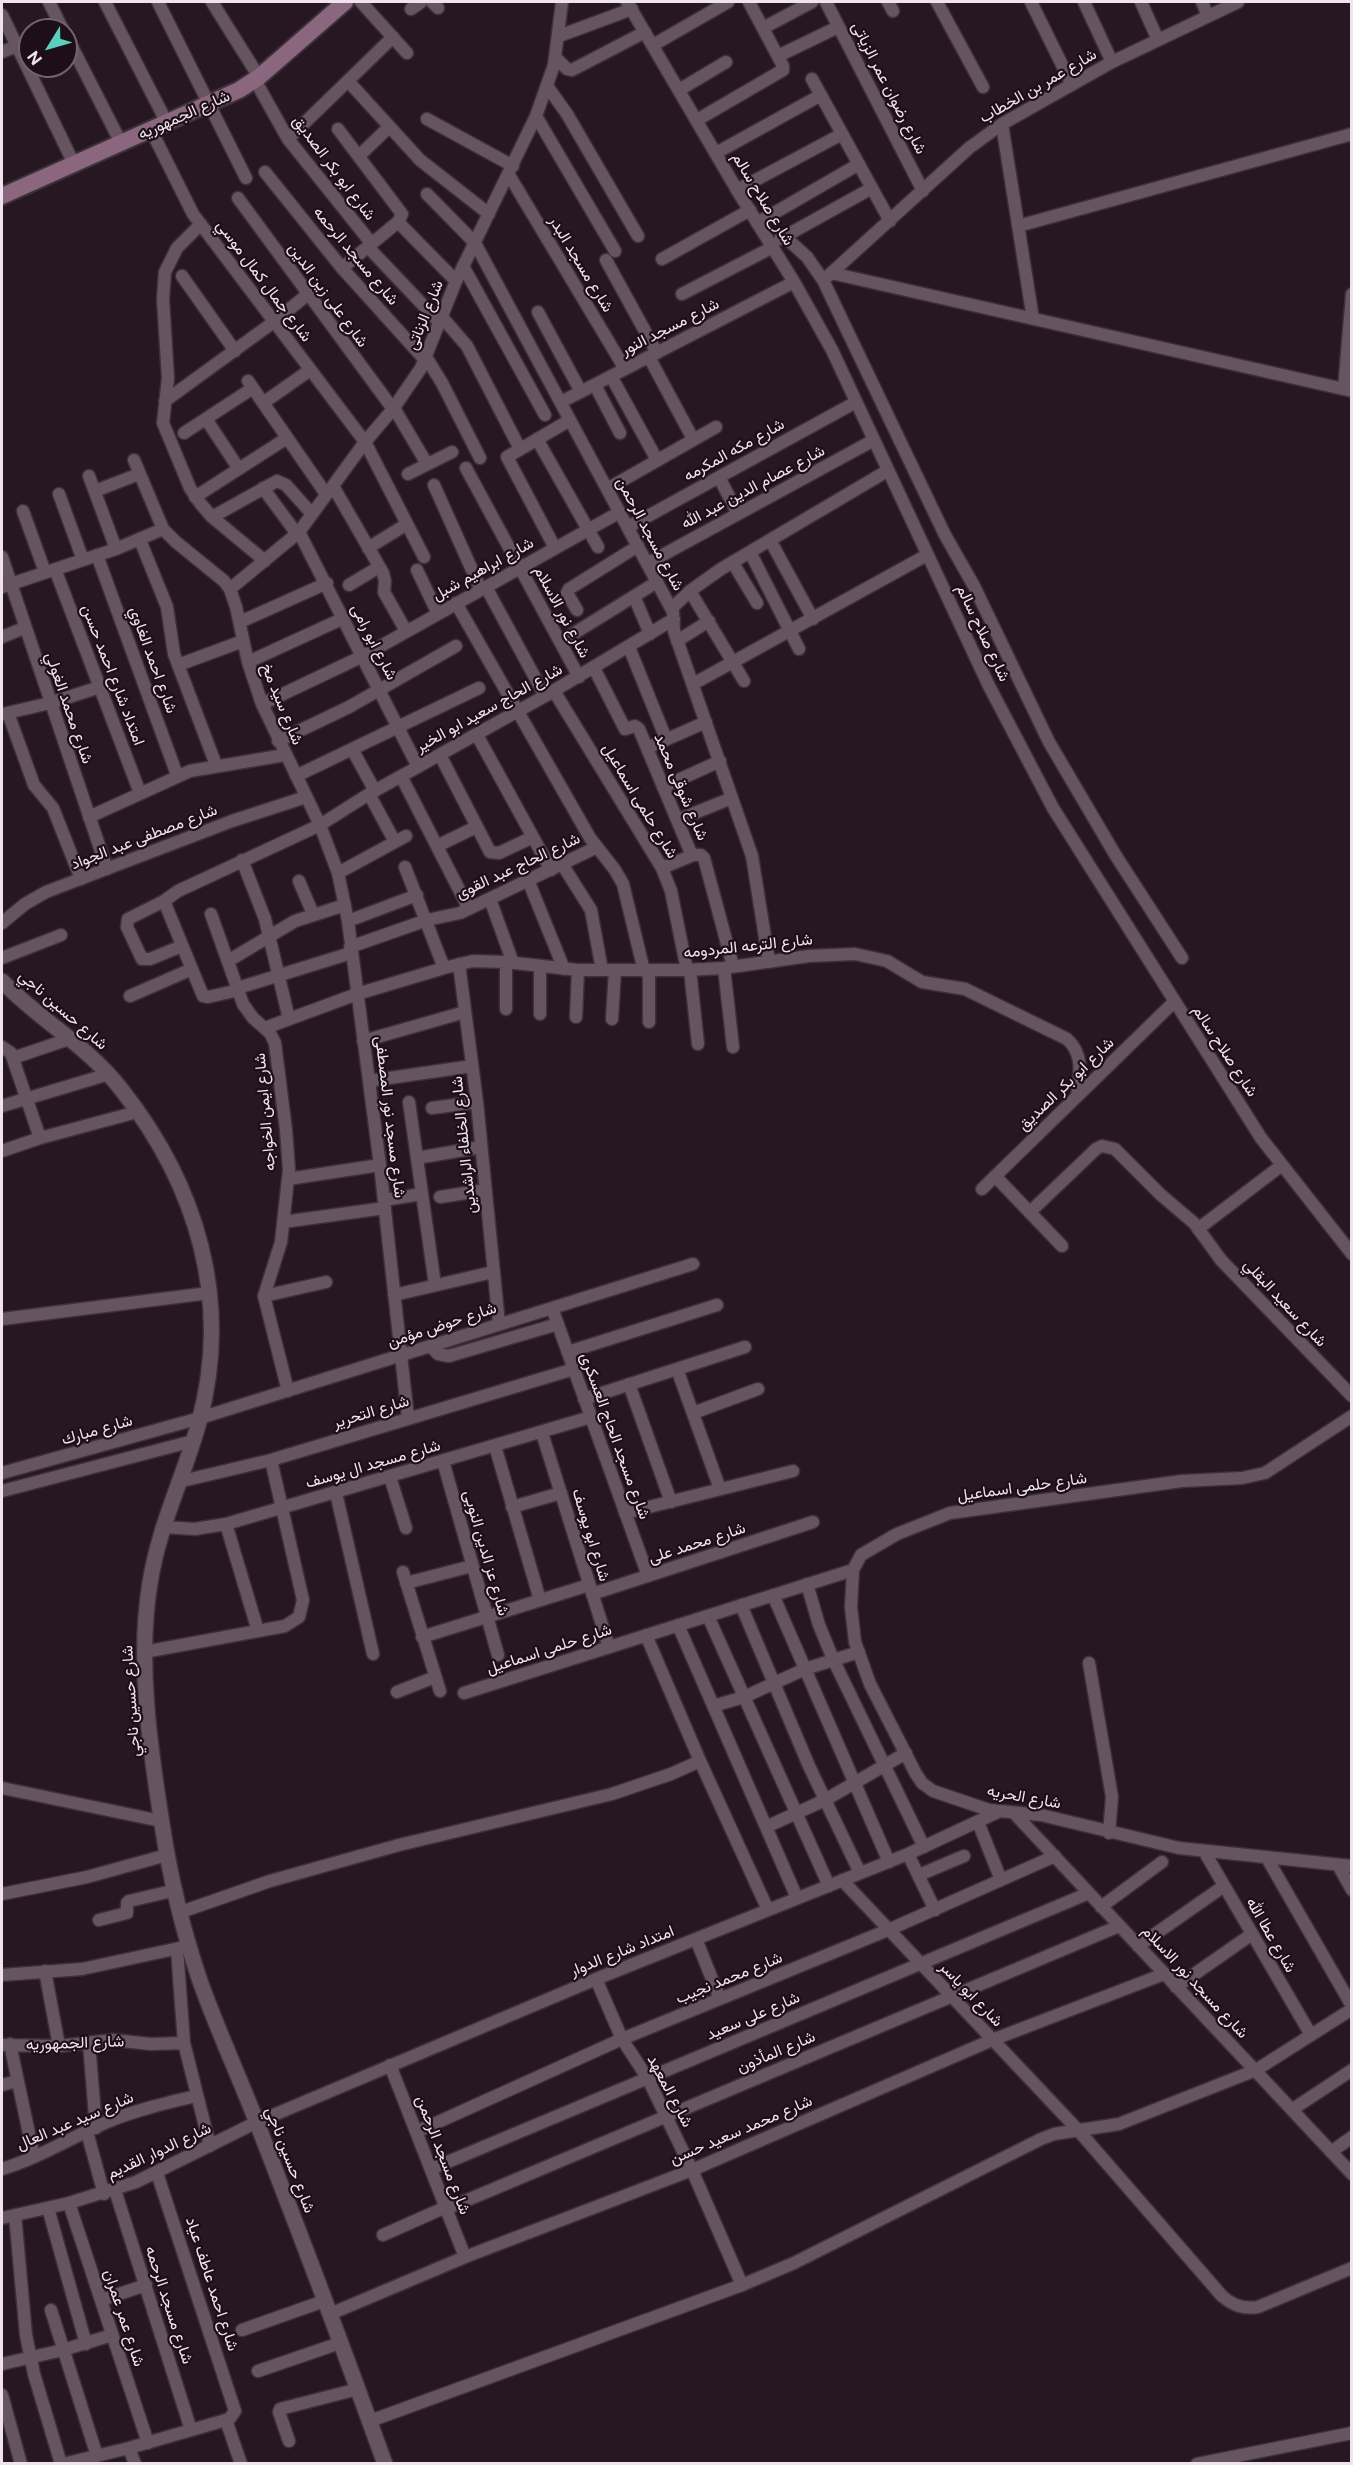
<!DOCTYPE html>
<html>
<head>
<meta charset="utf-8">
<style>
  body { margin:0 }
  #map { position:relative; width:1353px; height:2465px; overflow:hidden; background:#261722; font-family:"Public Sans",sans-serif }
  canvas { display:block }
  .frame { position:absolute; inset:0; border:3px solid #efe4eb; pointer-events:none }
  .north { position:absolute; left:18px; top:18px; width:60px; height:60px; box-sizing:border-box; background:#1d0e19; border:2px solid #71646d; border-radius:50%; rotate:233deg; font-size:16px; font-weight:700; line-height:24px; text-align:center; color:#efe4eb }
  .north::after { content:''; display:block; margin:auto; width:21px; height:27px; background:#5bcebc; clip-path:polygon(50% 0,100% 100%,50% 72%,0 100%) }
</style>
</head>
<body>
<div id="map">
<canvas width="1353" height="2465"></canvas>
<div class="frame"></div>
<div class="north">N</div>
</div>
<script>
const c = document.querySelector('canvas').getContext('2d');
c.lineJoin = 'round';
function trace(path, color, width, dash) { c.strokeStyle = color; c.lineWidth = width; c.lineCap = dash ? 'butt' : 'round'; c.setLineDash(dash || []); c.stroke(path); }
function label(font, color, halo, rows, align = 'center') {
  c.font = font + ' "Public Sans",Vazirmatn,sans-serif'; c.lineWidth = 4.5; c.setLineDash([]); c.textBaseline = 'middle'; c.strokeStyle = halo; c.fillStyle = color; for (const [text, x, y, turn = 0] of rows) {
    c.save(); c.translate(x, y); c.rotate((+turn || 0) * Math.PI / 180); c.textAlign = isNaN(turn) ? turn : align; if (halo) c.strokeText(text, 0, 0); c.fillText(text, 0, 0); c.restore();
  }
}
const minor = new Path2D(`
  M49 2 63 30
  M105 2 167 123
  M158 2 246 178
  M212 2 259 77
  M361 2 407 53
  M432 2 438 8
  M627 2 737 190 794 282 832 350 989 686 1053 808 1261 1138 1352 1254
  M826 2 923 191
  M888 2 893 11
  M937 2 983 87
  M1031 2 1071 83
  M1084 2 1112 62
  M1141 2 1158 40
  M1202 2 1208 16
  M411 9 421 2
  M2 15 74 164
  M763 28 812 2
  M66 35 121 143
  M559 36 632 9
  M653 45 728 2
  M2 52 17 46
  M778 56 838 27
  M555 57 567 69 572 70 645 32
  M812 79 890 221
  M255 80 288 139 372 244
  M348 81 420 160 489 214
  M547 86 567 114 638 236
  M679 90 726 62
  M536 116 615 251
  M427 119 513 166
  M697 120 783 70V66L749 2
  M1002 124 1033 319
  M338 129 402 214 398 222 342 268
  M151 130 193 214 365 442 424 557
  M288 139 393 37
  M716 153 821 95
  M359 156 389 127
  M265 172 342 268 425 360
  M509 175 625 369
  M737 190 842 134
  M427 194 475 243 673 612 674 631 752 856 769 962
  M238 198 393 409
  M398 222 456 281
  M757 223 859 164
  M201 224 177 248 165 272 163 299 168 378 163 423 190 488 200 503 212 517 265 561
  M1018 226 1352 134
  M785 237 807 257 823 280 945 535 974 586 1049 742 1116 856 1182 958
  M780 239 872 188
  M368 247 439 322
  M662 259 750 210
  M606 260 657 353
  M463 266 545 415
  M831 273 1352 391
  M182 276 235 351
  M828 276 969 148 1002 124 1112 62 1238 2
  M682 294 773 247
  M538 312 581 392
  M441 316 467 346 520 449
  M426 357 442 383 480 458
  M649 357 693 439
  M611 376 657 460
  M248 381 326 494
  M595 385 620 433
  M1344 389 1352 294
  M165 401 275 321 308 294
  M561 402 794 282
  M263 403 310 370
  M394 408 427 464
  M206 419 239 469
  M184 433 253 388
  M537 439 598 547
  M134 460 163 529 176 542 224 581 230 589 236 607 248 662 262 704 320 825 338 873 348 921 380 1165 408 1418
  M466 468 579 677
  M408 474 452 452
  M89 476 116 549
  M719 477 738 514
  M434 485 481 590
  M333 486 383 573 385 581 384 592 406 631
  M263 488 297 534
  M607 489 716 427
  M95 491 139 474
  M59 494 83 560
  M195 497 287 438
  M23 511 45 572
  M212 517 277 481 286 485 312 514
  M628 527 856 402
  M299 532 418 767
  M140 540 167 607 174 654 216 765
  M770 540 813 619
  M368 548 407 524
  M555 548 507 457 570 420
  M750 552 799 649
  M97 555 177 775
  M2 557 107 869
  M648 563 874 440
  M733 563 757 603
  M55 569 140 793
  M417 570 438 614
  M349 585 379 567
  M2 587 116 549 163 529
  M486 587 545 696
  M230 589 299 532 365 442 393 409 421 368 456 281 536 116 554 65 562 2
  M690 591 744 681
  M634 596 650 634
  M456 603 590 838 615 870 623 884 644 971
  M672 608 690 591 721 569 887 471
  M577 610 567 593 569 589 638 546
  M240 622 327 583
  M2 637 24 628
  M677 641 709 621
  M560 642 657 582
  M629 647 666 739
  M248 662 344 618
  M178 665 243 641
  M594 668 625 729 635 726 639 729 690 851 693 855H701L704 858 733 966
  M693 684 927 555
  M554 691 662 868 671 891 687 970
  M262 704 363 656 620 512
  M8 713 34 785 53 808 81 879
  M3 714 50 703 100 687
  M477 735 551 870
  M278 741 349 707 456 646
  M647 748 706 722
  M352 749 375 791
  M440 755 490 852 499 853 533 837
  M296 776 479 688
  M401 776 469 909
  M663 787 720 761
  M369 794 395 842
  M89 817 190 771 285 755
  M677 820 732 798
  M437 846 476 827
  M242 860 265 919 289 1019
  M562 864 591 910 602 970
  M405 867 444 968
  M662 868 693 855
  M338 873 406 836
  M528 880 564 969
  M299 881 313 914
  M490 899 513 963
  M164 901 203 996 208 997 239 990
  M211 914 243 1004 253 1018 270 1033 275 1043 286 1130 289 1170 281 1242 264 1296 288 1391
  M348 921 417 895
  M2 923 25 904 46 892 232 821 306 797
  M182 946 150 959H142L127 927 128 919 164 901 178 891 320 825 369 794 545 696 674 619
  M350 947 427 920 460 913 597 847
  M2 958 61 935
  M228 961 295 921 345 905
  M506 962V1009
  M459 964 477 1102 499 1324
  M540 967V1014
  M724 968 733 1047
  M649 970V1022
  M690 970 698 1044
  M238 988 351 953
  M130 996 192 969
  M576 1017 578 970
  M612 1019 615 970
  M265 1028 357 994 444 968 473 961 506 962 578 970H687L724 968 809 956 855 954 887 961 922 982 965 989 1067 1039C1084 1054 1080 1075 1077 1096
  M363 1041 465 1012
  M2 1047 11 1053 40 1138
  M13 1058 72 1038
  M369 1081 472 1066
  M409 1102 435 1285
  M2 1106 109 1074
  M432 1108 477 1102
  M2 1151 40 1138 137 1112
  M417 1158 481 1147
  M995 1176 1062 1246
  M288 1179 380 1165
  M982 1189 1174 1002
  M440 1197 485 1190
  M384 1200 422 1194
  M1030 1212 1096 1149 1102 1146 1115 1149 1161 1195 1194 1223 1221 1260 1352 1396
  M283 1222 385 1208
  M1198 1229 1282 1165
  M394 1295 493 1272
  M264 1296 326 1282
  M552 1308 648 1576
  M2 1319 209 1293
  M430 1346 438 1354 449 1356 558 1324
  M568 1352 717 1305
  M677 1369 720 1489
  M629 1384 671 1502
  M584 1399 745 1347
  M693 1413 758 1389
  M1352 1416 1265 1473 1242 1478 1182 1481 950 1513 897 1534 861 1555 853 1570 851 1607 855 1642 870 1684 916 1774 922 1783 933 1791 989 1810 1041 1815 1179 1848 1352 1866
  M542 1433 609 1647
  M495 1446 540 1600
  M443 1461 498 1655
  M2 1473 200 1418 693 1264
  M390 1477 406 1528
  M178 1482 271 1460 574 1369
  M2 1491 193 1441
  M336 1493 373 1654
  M512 1507 561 1493
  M625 1513 793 1471
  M226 1524 258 1631
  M162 1527 195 1529 226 1524 591 1417
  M403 1572 440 1691
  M406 1583 472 1566
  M807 1584 819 1625 833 1659 924 1847
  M592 1594 813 1522
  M773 1595 889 1862
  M741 1605 809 1766 860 1873
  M708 1616 829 1886
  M678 1625 797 1898
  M646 1635 700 1761 768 1910
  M422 1637 589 1585
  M144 1652 285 1626 299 1617 303 1600 271 1460
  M1089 1663 1112 1797 1109 1833
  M397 1692 435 1677
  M464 1693 853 1570
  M713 1706 744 1697 805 1669 859 1652
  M2 1788 161 1821
  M1014 1813 1352 2174
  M978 1822 1001 1880
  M766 1827 825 1800 906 1753
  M1204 1851 1311 2035
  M908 1854 935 1910
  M1267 1858 1352 2006
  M1338 1865 1352 1890
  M919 1875 964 1856
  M842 1880 1078 2130 1222 2296C1234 2306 1243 2309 1258 2307L1352 2268
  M2 1894 87 1877 167 1855
  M1101 1907 1162 1862
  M181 1912 270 1881 399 1845 612 1794 671 1774 700 1761
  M99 1920 127 1913V1903L129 1901 176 1890
  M696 1939 720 1999
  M1138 1946 1224 1886
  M177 1949 184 2043 210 2146
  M45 1971 59 2046
  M2 1975 82 1969 184 1947
  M596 1979 622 2039 648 2079 692 2170 742 2285
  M1176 1987 1252 1934
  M89 2043 96 2128
  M10 2044 34 2157
  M2 2045 59 2046 113 2040 151 2044 184 2043
  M390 2065 465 2257
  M2 2085 17 2081
  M1293 2109 1352 2070
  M87 2132 104 2194
  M416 2132 622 2039 888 1930 1055 1856
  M1331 2152 1352 2137
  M2 2169C39 2158 72 2137 107 2122 136 2110 166 2103 196 2096
  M431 2169 1089 1893
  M115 2190 191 2430
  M69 2203 148 2443
  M48 2208 86 2344
  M446 2209 1119 1926
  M15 2215 26 2335 34 2374 61 2464
  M2 2218 69 2203 136 2182 257 2122 596 1979 908 1854 1000 1811
  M383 2235 446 2207
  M101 2300 146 2285
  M51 2310 97 2456
  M330 2314 465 2257 692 2170 992 2040 1164 1974
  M242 2330 324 2301
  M2 2364 63 2350 112 2335
  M258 2371 340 2343
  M2 2395 21 2464
  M226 2420 241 2464
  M370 2421 742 2285 794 2263 1041 2139 1054 2134 1119 2124 1256 2070 1352 2009
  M289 2441 279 2412 280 2409 358 2389
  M129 2448 135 2464
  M63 2464 129 2448 226 2420 230 2418 235 2411 157 2173
  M1197 2464 1352 2433`);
const tertiary = new Path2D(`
  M2 981C39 1020 87 1045 121 1089 197 1185 232 1301 199 1422 184 1477 159 1525 150 1583 137 1660 150 1748 162 1824 170 1877 183 1931 200 1981 217 2029 239 2076 257 2123 301 2236 344 2350 385 2464`);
const secondary = new Path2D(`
  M2 196 239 90 259 77 345 2`);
trace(minor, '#3c3138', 15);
trace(tertiary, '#3c3138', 18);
trace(secondary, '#3c3138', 20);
trace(minor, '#675461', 12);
trace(tertiary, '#675461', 15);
trace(secondary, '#8a677f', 16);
label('16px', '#efe4eb', '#1d0e19', [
  ["شارع عمر بن الخطاب",1038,86,-30],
  ["شارع رضوان عمر الزياتى",889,88,63],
  ["شارع الجمهوريه",184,115,-24],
  ["شارع ابو بكر الصديق",334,168,53],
  ["شارع صلاح سالم",763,199,59],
  ["شارع مسجد الرحمه",356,256,50],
  ["شارع مسجد البدر",581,264,59],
  ["شارع جمال كمال موسي",264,281,53],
  ["شارع على زين الدين",328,295,54],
  ["شارع الزناتى",425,315,-68],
  ["شارع مسجد النور",670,327,-27],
  ["شارع مكه المكرمه",734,450,-29],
  ["شارع عصام الدين عبد الله",753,487,-28],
  ["شارع مسجد الرحمن",650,534,62],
  ["شارع ابراهيم شبل",483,569,-29],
  ["شارع نور الاسلام",562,612,62],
  ["شارع صلاح سالم",983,633,65],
  ["شارع ابو رامى",374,642,63],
  ["شارع احمد الغاوي",153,660,70],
  ["امتداد شارع احمد حسن",113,675,69],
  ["شارع سيد مخ",282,704,68],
  ["شارع محمد الغولي",69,708,71],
  ["شارع الحاج سعيد ابو الخير",489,708,-29],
  ["شارع شوقى محمد",681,787,67],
  ["شارع حلمى اسماعيل",640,801,59],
  ["شارع مصطفى عبد الجواد",144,837,-21],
  ["شارع الحاج عبد القوى",518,866,-25],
  ["شارع الترعه المردومه",748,946,-6],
  ["شارع حسين ناجي",63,1010,41],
  ["شارع صلاح سالم",1225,1051,57],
  ["شارع ابو بكر الصديق",1066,1084,-44],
  ["شارع ايمن الخواجه",265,1112,-95],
  ["شارع مسجد نور المصطفى",390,1117,83],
  ["شارع الخلفاء الراشدين",464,1145,-96],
  ["شارع سعيد البقلي",1285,1303,47],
  ["شارع حوض مؤمن",442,1325,-18],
  ["شارع التحرير",371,1412,-17],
  ["شارع مبارك",97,1430,-16],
  ["شارع مسجد الحاج العسكرى",615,1436,70],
  ["شارع مسجد ال يوسف",373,1464,-16],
  ["شارع حلمى اسماعيل",1022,1487,-8],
  ["شارع ابو يوسف",591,1535,73],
  ["شارع محمد على",697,1543,-18],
  ["شارع عز الدين النوبى",486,1553,74],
  ["شارع حلمى اسماعيل",549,1649,-18],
  ["شارع حسين ناجي",131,1701,-94],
  ["شارع الحريه",1024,1797,10],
  ["شارع عطا الله",1271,1935,60],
  ["امتداد شارع الدوار",622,1951,-22],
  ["شارع محمد نجيب",729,1978,-22],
  ["شارع مسجد نور الاسلام",1195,1982,47],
  ["شارع ابو ياسر",971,1994,46],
  ["شارع على سعيد",753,2016,-23],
  ["شارع الجمهوريه",75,2043,-2],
  ["شارع المأذون",776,2052,-23],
  ["شارع المعهد",670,2091,62],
  ["شارع سيد عبد العال",75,2121,-23],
  ["شارع محمد سعيد حسن",741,2130,-23],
  ["شارع الدوار القديم",159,2151,-25],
  ["شارع مسجد الرحمن",443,2155,69],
  ["شارع حسين ناجي",290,2160,69],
  ["شارع احمد عاطف عياد",212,2284,72],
  ["شارع مسجد الرحمه",169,2305,72],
  ["شارع عمر عمران",124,2318,72]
]);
</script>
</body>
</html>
